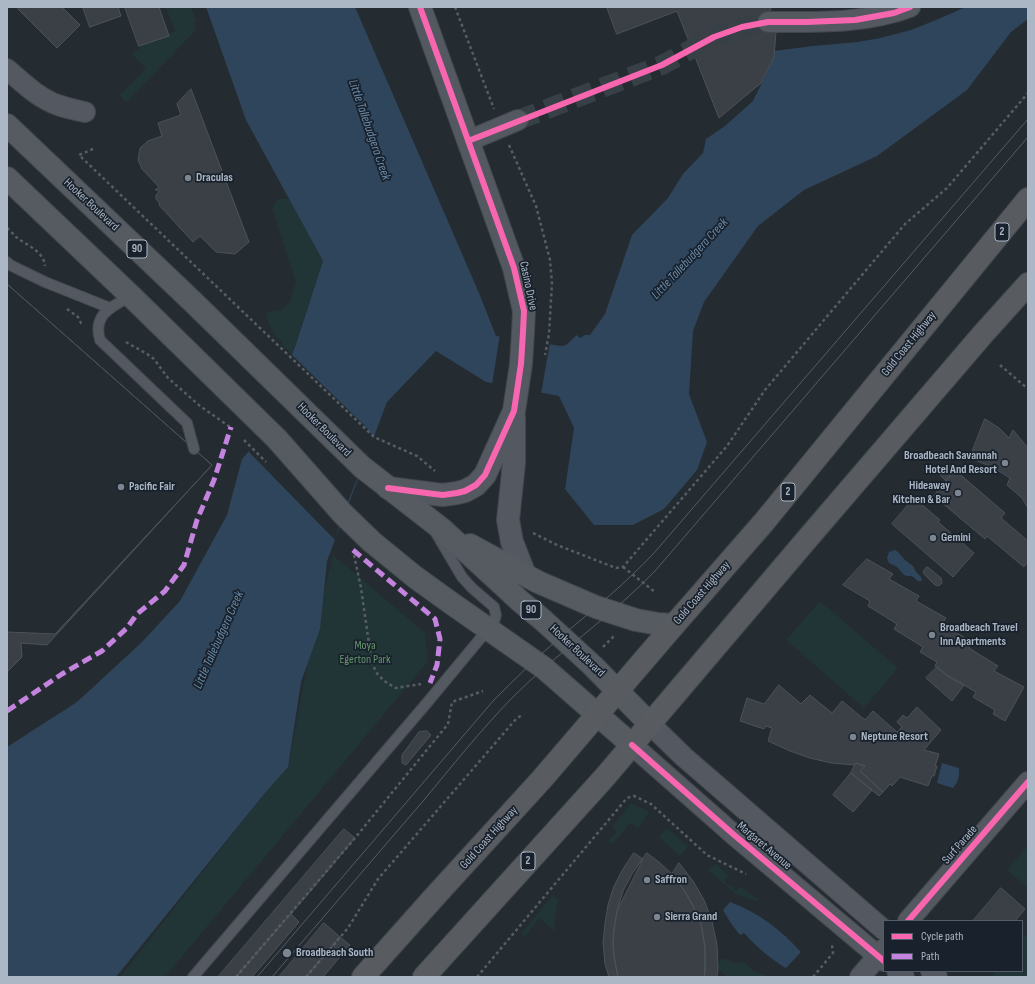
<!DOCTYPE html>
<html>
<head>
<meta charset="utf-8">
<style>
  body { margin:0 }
  #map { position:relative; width:1035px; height:984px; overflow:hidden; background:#242b31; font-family:"Sofia Sans Condensed",sans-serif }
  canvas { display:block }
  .frame { position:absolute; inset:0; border:8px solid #acb7c5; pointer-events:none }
  .legend { position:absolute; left:883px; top:920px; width:140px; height:52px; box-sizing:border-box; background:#18212c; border:1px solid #535d69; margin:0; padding:5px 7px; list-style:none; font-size:12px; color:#acb7c5 }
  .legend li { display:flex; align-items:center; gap:8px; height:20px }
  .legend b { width:20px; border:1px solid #535d69 }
</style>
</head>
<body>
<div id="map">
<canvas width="1035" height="984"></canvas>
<div class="frame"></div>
<ul class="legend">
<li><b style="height:5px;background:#f766af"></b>Cycle path</li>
<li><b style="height:5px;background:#c483df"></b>Path</li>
</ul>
</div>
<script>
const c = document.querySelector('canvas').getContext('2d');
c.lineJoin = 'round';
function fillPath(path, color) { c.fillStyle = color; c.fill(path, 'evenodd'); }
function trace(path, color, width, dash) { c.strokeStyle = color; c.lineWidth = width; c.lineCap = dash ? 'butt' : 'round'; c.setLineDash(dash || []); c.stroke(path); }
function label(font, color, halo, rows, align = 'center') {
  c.font = font + ' "Sofia Sans Condensed",sans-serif'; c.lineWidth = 3.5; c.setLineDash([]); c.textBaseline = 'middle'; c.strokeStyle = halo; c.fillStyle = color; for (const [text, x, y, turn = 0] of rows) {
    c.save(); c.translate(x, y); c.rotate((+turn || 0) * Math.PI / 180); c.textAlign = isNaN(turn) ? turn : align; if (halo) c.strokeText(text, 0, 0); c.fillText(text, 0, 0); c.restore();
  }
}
fillPath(new Path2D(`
  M166 7H191L196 20 193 23 196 30 126 103 120 95 146 69 132 54 140 48 139 46 169 36 168 34 175 31Z
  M278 199H289L323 261 292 354 282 345V341L275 336 265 315 268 312 282 310 290 302 296 282 272 208Z
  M333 555 425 633 428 661 165 977H120L265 793 288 767 312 641Z
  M820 601 898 668 864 708 786 640Z
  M631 803 649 812 638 828 630 823 613 844 608 842 617 831 612 827Z
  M667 828 688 846 680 856 659 837Z
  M1028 846V888L1007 870Z
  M716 864 728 875 724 881 737 891 741 887 758 900 757 901 736 894 708 870Z
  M553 895 558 899 555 915 554 931 539 918 525 936 520 935Z
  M1028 933V977H991L996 971H1022V940Z
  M722 959H729L733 963 744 962 755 972 770 977H727L718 969 717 964Z`), '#213537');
fillPath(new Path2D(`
  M206 7H355L479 293 496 336 561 346 566 345 577 335 580 338 585 335H590L605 314 632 235 668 198 683 174 703 153 706 139 725 126 753 101 768 70 774 57 771 7H1028V19L1011 32 967 90 877 156 804 190 758 226 704 302 693 331 689 394 707 442 697 470 664 509 633 525H594L565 489 574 428 559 396 486 382 436 351 387 402 327 561 320 629 301 682 288 767 265 793 116 977H7V747L77 702 141 643 180 601 227 515 242 459 256 443 295 347 323 261 246 120Z
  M895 550 898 552 905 560 913 566 916 572 921 577 922 581H918L912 576H907L904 575 897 567 889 563 887 558 889 552Z
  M942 763 959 768C959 776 959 781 953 788L937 783Z
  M730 902C759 913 780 929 801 952L786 968C769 958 757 947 744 933L740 935 730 922 723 910Z`), '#2f455b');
fillPath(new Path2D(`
  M771 7H966L936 20 911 30 880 38 858 42 813 46 774 51 776 32 774 29 767 28Z
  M500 334 550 342 541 394 492 385Z
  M290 353 366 427 374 437 343 514 335 540 247 450 254 442Z`), '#242b31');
const building = new Path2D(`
  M20 7H62L80 25 57 48 18 9Z
  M83 7H118L121 16 90 27Z
  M125 7H159L169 36 139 46Z
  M607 7H771L767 28 774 29 776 32 774 57 761 83 719 118 677 11 617 34Z
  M191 89 249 242 235 254 216 252 200 236 193 242 159 205 160 204 156 199V195L159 192 158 190H155L159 187 142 169 138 160 140 148 148 141 162 136 158 123 181 115 177 104Z
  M7 284 212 465 47 645 21 643 22 657 7 672Z
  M7 284 212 465 55 634 7 632Z
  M985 419 999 428 1009 438 1013 430 1028 448V508L1022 498 1007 485 1010 478 992 467 970 458Z
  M947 464 955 470 946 481 939 474Z
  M955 470 1005 513 1001 518 1028 541V562L1024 567 987 536 985 539 934 496Z
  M914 498 940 520 938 522 974 553 953 577 892 524Z
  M867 559 893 574 889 579 919 596 916 601 946 618 942 624 972 642 969 648 998 666 994 671 1024 687 1005 721 993 714 995 710 973 697 976 692 948 676 935 666 937 662 920 652 923 647 894 629 897 624 868 606 870 601 843 585Z
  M927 567 929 568 941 578 942 583 939 586 935 585 925 575 923 572 924 570Z
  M937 667 948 676 964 685 952 701 926 678Z
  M779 685 801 704 810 695 832 713 842 701 865 720 873 711 897 732 902 727 897 722 903 715 907 718 917 707 941 730 924 750 939 754 935 766H937L934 776H932L928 786 900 777 892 786 890 784 883 792 860 771 865 766 856 763 854 765 831 763 810 758 790 751 768 741 772 728 766 726 764 729 740 721 747 698 764 704Z
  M427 731 431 735 406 765 402 763V755L419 732Z
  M856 763 865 766 860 771 883 792 879 796 851 773Z
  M851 773 872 790 853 812 833 795Z
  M344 829 355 838 309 893 236 977H218Z
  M634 853 643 859 617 911 614 929 613 943 614 957 618 977H609L605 964 603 943 605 923 608 905 614 886 623 869Z
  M647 853 659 862 672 874 684 890 692 904 701 924 705 947V970L704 977H618L614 957 613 943 614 929 617 911 623 891 632 874Z
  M679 863 693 881 704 900 712 921 717 945 718 969 717 977H704L705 970V947L701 924 692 904 684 890 672 874Z
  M1001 888 1025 909 1015 921H973Z
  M291 914 299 922 252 977H236Z
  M324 923 340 937 306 977H279Z
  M340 937 350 945 323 977H306Z`);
fillPath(building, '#3b4046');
trace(building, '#4b525a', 1);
trace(new Path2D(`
  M518 120 662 65 714 37 742 27 768 22`), '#384047', 20, [20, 10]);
const service = new Path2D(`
  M7 262 10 265 45 282 110 308
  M131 296C113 306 92 314 100 340L187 423 194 449
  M193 977 426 704 494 622 496 615 494 607 472 588 462 577 436 533`);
const minor = new Path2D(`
  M768 22C816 22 865 24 910 7
  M7 69C22 82 38 98 58 105 66 108 76 110 85 112
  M468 141 518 120
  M650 724 684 757 884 930
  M632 745 733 834 884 961
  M908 921 1028 782
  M897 971 904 977
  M931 971 937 977
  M860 977 884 949`);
const tertiary = new Path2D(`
  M514 418V463L508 520 512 542 525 575
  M388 488 434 494 443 495 457 493 465 491 476 485 485 475 514 411 521 364 523 332 524 311 514 268 420 7`);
const primary = new Path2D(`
  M7 125 192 301 362 467 443 530 520 601 544 621 593 666 650 724
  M7 178 131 296 277 439 343 514 372 542 415 577 451 603 544 668 632 745
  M470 545 538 582 596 607 636 620 658 624 674 625`);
const trunk = new Path2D(`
  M363 977 437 894 542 779 674 625 764 522 1028 199
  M424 977 604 778 808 538 983 334 1028 284`);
trace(service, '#42474c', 12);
trace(minor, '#42474c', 22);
trace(tertiary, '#42474c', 24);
trace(primary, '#41474e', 24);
trace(trunk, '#40474e', 24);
trace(new Path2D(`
  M455 7 494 109
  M509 145 536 206 550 260 552 283 549 334 545 355
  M93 149 79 155 374 437 417 456 435 471
  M7 228C10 230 13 234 16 237 26 245 44 251 45 266
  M67 309 78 317 81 323 84 324
  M126 342 147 354 154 359 168 378 200 406 233 429
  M1000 365 1028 389
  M244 440 266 462
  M533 533 557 545 616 568 623 567 727 446 765 390 905 224 947 188 1028 93
  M354 555 361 588 372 664 378 675 387 683 396 688 421 684
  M623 567 655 592
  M603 647 615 635
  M236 977 355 838 448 724 452 702 483 691
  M306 977 348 928 378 879 516 719 522 715
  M477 977 627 798 634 796 651 804 707 855 746 874
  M813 977 833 953 832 945`), '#565d63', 2.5, [3, 3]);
trace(service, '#545860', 10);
trace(minor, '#545860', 20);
trace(tertiary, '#545860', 22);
trace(primary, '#565b62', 22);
trace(trunk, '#585c60', 22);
trace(new Path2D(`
  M257 977 493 701C516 678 538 656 563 635 594 609 626 583 654 553L1028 119
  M272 977C323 918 373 859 424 800 452 766 480 731 511 699 556 653 611 617 655 571L1028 137`), '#575d63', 1);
trace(new Path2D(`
  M353 550 435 619 440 639 437 665 430 683
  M7 711 62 674 102 651 127 628 137 614 165 591 184 565 197 520 214 480 231 427`), '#c483df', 5, [10, 5]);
trace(new Path2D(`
  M468 141 662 65 714 37 742 27 768 22H807L855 20 894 13 910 7
  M388 488 434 494 443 495 457 493 465 491 476 485 485 475 514 411 521 364 523 332 524 311 514 268 420 7
  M632 745 733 834 884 961
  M908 921 1028 782`), '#f766af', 6);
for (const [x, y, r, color] of [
  [188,178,4,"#7c8691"],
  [1005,463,4,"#7c8691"],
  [121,487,4,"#7c8691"],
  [958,493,4,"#7c8691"],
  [933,538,4,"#7c8691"],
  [932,635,4,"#7c8691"],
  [853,737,4,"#7c8691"],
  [647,880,4,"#7c8691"],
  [657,917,4,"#7c8691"],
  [287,953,5,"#7c8691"]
]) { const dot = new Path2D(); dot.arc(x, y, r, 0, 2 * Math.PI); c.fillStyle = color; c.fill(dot); trace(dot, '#18212c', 1.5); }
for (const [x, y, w] of [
  [1002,232,14],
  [137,249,20],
  [788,492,14],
  [531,610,20],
  [528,861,14]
]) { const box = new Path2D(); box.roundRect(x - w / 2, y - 9, w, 18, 3); c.fillStyle = '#18212c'; c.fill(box); trace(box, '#acb7c5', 1); }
label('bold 11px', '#acb7c5', null, [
  ["2",1002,232],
  ["90",137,249],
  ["2",788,492],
  ["90",531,610],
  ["2",528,861]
]);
label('bold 12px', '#acb7c5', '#18212c', [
  ["Draculas",196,178],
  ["Broadbeach Savannah",997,456,"right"],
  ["Hotel And Resort",997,470,"right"],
  ["Hideaway",950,486,"right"],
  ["Kitchen & Bar",950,500,"right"],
  ["Pacific Fair",129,487],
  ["Gemini",941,538],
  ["Broadbeach Travel",940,628],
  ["Inn Apartments",940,642],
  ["Neptune Resort",861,737],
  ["Saffron",655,880],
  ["Sierra Grand",665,917],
  ["Broadbeach South",296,953]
], 'left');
label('12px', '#acb7c5', '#18212c', [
  ["Hooker Boulevard",91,205,43],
  ["Casino Drive",528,286,78],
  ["Gold Coast Highway",909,344,-51],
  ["Hooker Boulevard",324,430,45],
  ["Gold Coast Highway",702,593,-49],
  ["Hooker Boulevard",577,651,43],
  ["Gold Coast Highway",489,838,-48],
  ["Surf Parade",960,845,-49],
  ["Margaret Avenue",764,846,40]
]);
label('12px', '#63956a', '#18212c', [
  ["Moya",365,646],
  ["Egerton Park",365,660]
]);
label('italic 13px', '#6a8baa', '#18212c', [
  ["Little Tallebudgera Creek",369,130,71],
  ["Little Tallebudgera Creek",690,259,-47],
  ["Little Tallebudgera Creek",219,640,-66]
]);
</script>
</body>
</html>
